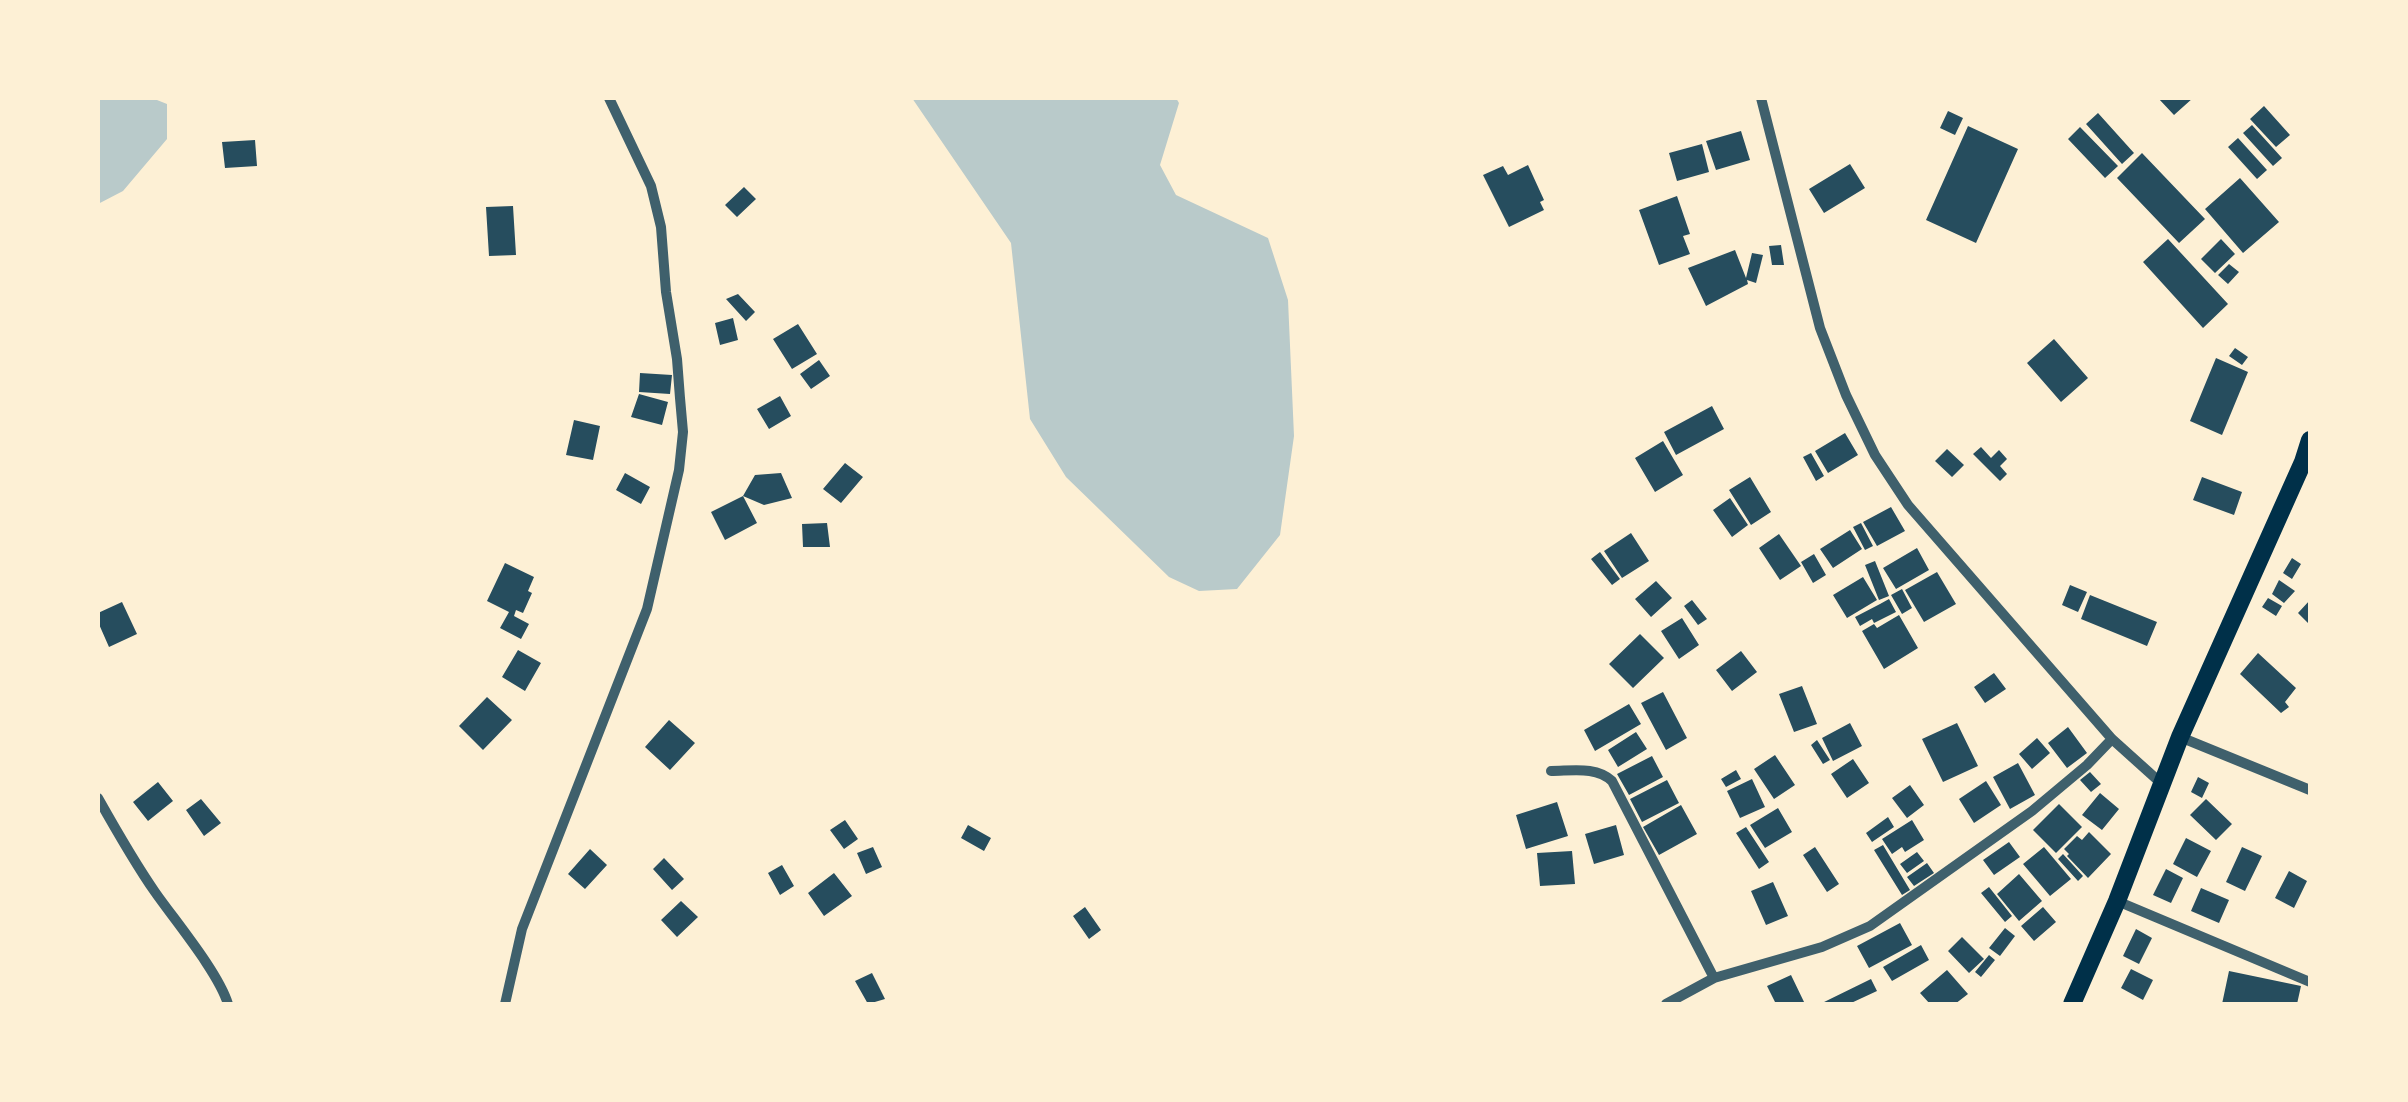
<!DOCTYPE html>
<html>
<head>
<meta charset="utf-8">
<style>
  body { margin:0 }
  #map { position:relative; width:2408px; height:1102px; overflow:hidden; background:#fdf0d5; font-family:"Archivo Narrow",sans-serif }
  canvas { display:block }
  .frame { position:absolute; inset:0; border:100px solid #fdf0d5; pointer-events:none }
</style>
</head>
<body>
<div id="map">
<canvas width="2408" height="1102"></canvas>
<div class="frame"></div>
</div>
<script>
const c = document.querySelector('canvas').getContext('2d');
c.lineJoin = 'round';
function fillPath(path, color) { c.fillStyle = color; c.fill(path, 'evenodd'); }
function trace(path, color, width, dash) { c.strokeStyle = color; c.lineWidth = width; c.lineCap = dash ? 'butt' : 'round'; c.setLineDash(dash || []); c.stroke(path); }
fillPath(new Path2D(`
  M98 98H152L167 104V139L123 191 98 204Z
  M912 98H1176L1179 103 1160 165 1176 195 1268 238 1288 300 1294 436 1280 535 1237 589 1199 591 1169 577 1066 477 1030 419 1011 243Z`), '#b9caca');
fillPath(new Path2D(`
  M2158 98H2193L2174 115Z
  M2264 106 2290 135 2276 147 2250 119Z
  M1948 111 1963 118 1955 135 1940 128Z
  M2098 113 2134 153 2122 164 2086 124Z
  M2252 125 2282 158 2273 166 2243 133Z
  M1968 126 2018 149 1976 243 1926 220Z
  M2080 127 2118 166 2105 178 2068 139Z
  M1741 131 1750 160 1716 170 1706 141Z
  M2238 138 2267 170 2257 179 2228 147Z
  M255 140 257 166 225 168 222 142Z
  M1702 144 1709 172 1677 181 1669 153Z
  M2142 153 2205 219 2179 243 2117 178Z
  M1850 164 1865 188 1824 213 1809 189Z
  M1528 165 1544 200 1540 202 1544 210 1509 227 1483 175 1503 166 1508 175Z
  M2240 178 2279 222 2243 253 2205 209Z
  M744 187 756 199 737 217 725 205Z
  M1677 196 1690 234 1683 236 1690 254 1659 265 1639 210Z
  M513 206 516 255 489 256 486 207Z
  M2168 239 2228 304 2203 328 2143 262Z
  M2221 239 2235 254 2215 273 2201 259Z
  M1781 245 1784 265H1772L1769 246Z
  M1735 250 1746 278 1752 253 1763 255 1756 283 1747 280 1748 284 1706 306 1688 268Z
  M2229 264 2239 272 2228 284 2218 275Z
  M738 294 755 312 746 321 726 299Z
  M733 318 738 340 720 345 715 323Z
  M798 324 817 354 792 369 773 339Z
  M2054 339 2088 378 2061 402 2027 363Z
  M2235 348 2248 357 2242 365 2229 356Z
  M2216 358 2248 372 2222 435 2190 421Z
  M819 360 830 376 811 389 800 374Z
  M640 373 672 375 670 394 639 392Z
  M639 394 668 402 662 425 631 417Z
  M780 396 791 416 769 429 757 409Z
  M1712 406 1724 429 1676 455 1664 432Z
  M574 420 600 426 593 460 566 455Z
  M1845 433 1858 455 1828 473 1815 451Z
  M1663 441 1683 475 1655 492 1635 458Z
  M1981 447 1991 458 1999 450 2007 459 2000 466 2007 474 2000 481 1973 454Z
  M1947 449 1964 465 1952 477 1935 461Z
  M1811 453 1824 476 1816 481 1803 457Z
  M845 463 863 477 841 503 823 489Z
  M625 473 650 487 641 504 616 490Z
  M781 473 792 498 764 505 743 496 757 523 725 540 711 512 743 496 755 475Z
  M1750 477 1771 512 1751 525 1729 490Z
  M2202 477 2242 492 2234 515 2193 500Z
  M1730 498 1748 525 1732 537 1713 510Z
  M1891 507 1905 531 1877 546 1863 522Z
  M827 523 830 547H803L802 524Z
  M1861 523 1873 546 1865 550 1853 527Z
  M1850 530 1862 549 1833 568 1820 549Z
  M1631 533 1649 561 1622 578 1604 551Z
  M1779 534 1801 566 1780 580 1759 548Z
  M1917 548 1929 570 1896 589 1883 568Z
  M1600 552 1620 579 1612 585 1591 559Z
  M1814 554 1826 575 1813 583 1801 562Z
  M2292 558 2301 564 2292 579 2283 573Z
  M1875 561 1889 596 1879 600 1865 565Z
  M505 563 534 577 528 591 532 593 523 613 516 610 514 616 529 624 521 639 500 628 509 612 487 601Z
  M1937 572 1956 604 1924 622 1905 590Z
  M1863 577 1877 600 1847 618 1833 595Z
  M2279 580 2295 591 2284 603 2272 594Z
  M1656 581 1672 598 1651 617 1635 599Z
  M2070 585 2087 592 2078 612 2062 605Z
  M1902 589 1912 608 1902 614 1891 595Z
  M2090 595 2157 622 2147 646 2081 619Z
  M2268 598 2282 606 2276 616 2262 607Z
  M1889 599 1896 612 1874 623 1872 619 1860 626 1855 617 1880 604 1881 606 1880 604Z
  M1692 600 1707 619 1698 625 1684 606Z
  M2310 600V622L2309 624 2298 613Z
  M122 602 137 634 109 647 98 622V613Z
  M1899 615 1918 648 1884 669 1862 631 1874 624 1877 628Z
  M1682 618 1699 645 1679 659 1661 631Z
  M1640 634 1664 658 1633 688 1609 664Z
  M518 650 541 663 525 691 502 677Z
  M1741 651 1757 672 1732 691 1716 670Z
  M2258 653 2296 688 2285 702 2289 707 2281 713 2240 674Z
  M1994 673 2006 689 1985 703 1974 687Z
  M1802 686 1817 724 1794 732 1779 694Z
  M1663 692 1687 738 1666 750 1641 703Z
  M487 697 512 720 483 750 459 726Z
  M1629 704 1641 724 1595 751 1584 730Z
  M669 720 695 743 670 770 645 747Z
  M1850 723 1862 746 1833 761 1822 738Z
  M1957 723 1978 766 1943 782 1922 739Z
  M2068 727 2087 753 2067 768 2048 743Z
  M1636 732 1647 749 1618 767 1608 750Z
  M2037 738 2050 753 2032 769 2019 754Z
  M1817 740 1830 760 1823 764 1811 745Z
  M1775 755 1795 785 1774 799 1754 769Z
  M1652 756 1663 777 1629 795 1617 774Z
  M1853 759 1869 783 1847 798 1831 774Z
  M2018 763 2035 795 2010 809 1993 777Z
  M1736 770 1741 779 1726 787 1721 779Z
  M2090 772 2101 784 2091 792 2080 780Z
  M2198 777 2209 783 2202 798 2191 792Z
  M1752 779 1765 807 1740 818 1727 791Z
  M1667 780 1679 803 1642 822 1630 799Z
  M1986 781 2001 805 1974 823 1959 799Z
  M158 782 173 801 148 821 133 802Z
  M1910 785 1924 805 1907 818 1892 798Z
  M2100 793 2119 809 2102 830 2082 815Z
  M201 799 221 823 204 836 186 810Z
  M2206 799 2232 824 2216 840 2190 815Z
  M1557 802 1568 836 1526 849 1516 815Z
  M2059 804 2082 827 2056 853 2033 830Z
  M1681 805 1697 834 1659 855 1643 827Z
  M1778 808 1792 832 1765 848 1750 825Z
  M1888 817 1894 827 1872 842 1866 833Z
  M845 820 858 839 844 849 830 830Z
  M1912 820 1924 840 1905 852 1902 847 1892 854 1882 839Z
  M968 825 991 838 984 851 961 838Z
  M1616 825 1624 855 1594 864 1585 834Z
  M1746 827 1769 862 1759 869 1736 833Z
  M2089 832 2111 854 2088 878 2067 856 2069 854 2064 849 2077 836 2082 840Z
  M2186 838 2211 851 2197 877 2173 864Z
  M2009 842 2020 857 1994 875 1983 860Z
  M1883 845 1910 890 1902 895 1874 850Z
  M873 847 882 867 866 874 857 853Z
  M1815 847 1839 884 1827 892 1803 855Z
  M2044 847 2071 879 2050 896 2023 864Z
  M2242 847 2262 856 2245 891 2226 882Z
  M590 849 607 865 585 889 568 874Z
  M1572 851 1575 884 1540 886 1537 853Z
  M1917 852 1924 861 1907 873 1900 864Z
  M2063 854 2083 876 2078 881 2058 859Z
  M664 858 684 879 672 890 653 869Z
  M1927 863 1934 873 1914 886 1907 877Z
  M782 865 794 886 780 895 768 873Z
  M2166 869 2183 878 2171 903 2153 895Z
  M2289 871 2307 881 2294 908 2275 898Z
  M834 873 852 896 824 916 808 893Z
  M2019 874 2042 901 2019 921 1997 894Z
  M1773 882 1788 916 1766 925 1751 891Z
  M1989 887 2012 916 2005 922 1981 893Z
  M2201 888 2229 900 2219 923 2191 911Z
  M681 901 698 917 677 937 661 920Z
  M1085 907 1101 930 1089 939 1073 916Z
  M2043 907 2056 922 2034 941 2021 926Z
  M1900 923 1912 945 1869 968 1857 946Z
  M2005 928 2015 936 2000 956 1989 948Z
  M2136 929 2152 938 2139 964 2123 956Z
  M1962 937 1984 959 1969 973 1948 951Z
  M1921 945 1929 960 1892 981 1883 967Z
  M1989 955 1995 960 1981 977 1975 972Z
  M2131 969 2153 980 2143 1000 2121 988Z
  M1947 970 1968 994 1955 1004H1930L1920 993Z
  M2229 971 2301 986 2297 1004H2222Z
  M872 973 885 999 868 1004 855 981Z
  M1791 975 1805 1004H1776L1767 986Z
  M1871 979 1877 991 1849 1004H1820Z`), '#264d5e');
trace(new Path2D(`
  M1761 98 1820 328 1846 395 1875 455 1908 505 2112 739 2162 784
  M2180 737 2310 790
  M1551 771C1572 771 1596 766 1612 781L1714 978
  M98 798C116 830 134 862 155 892 176 922 218 972 228 1004
  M2117 901 2310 982
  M505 1004 522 929 647 609 679 470 683 432 680 398 677 359 666 292 661 227 651 186 609 98
  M1666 1004 1714 978 1822 947 1870 926 2032 811 2087 765 2112 739`), '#3f606c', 10);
trace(new Path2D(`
  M2072 1004 2117 901 2180 737 2303 462 2310 440`), '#003049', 18);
</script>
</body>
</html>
